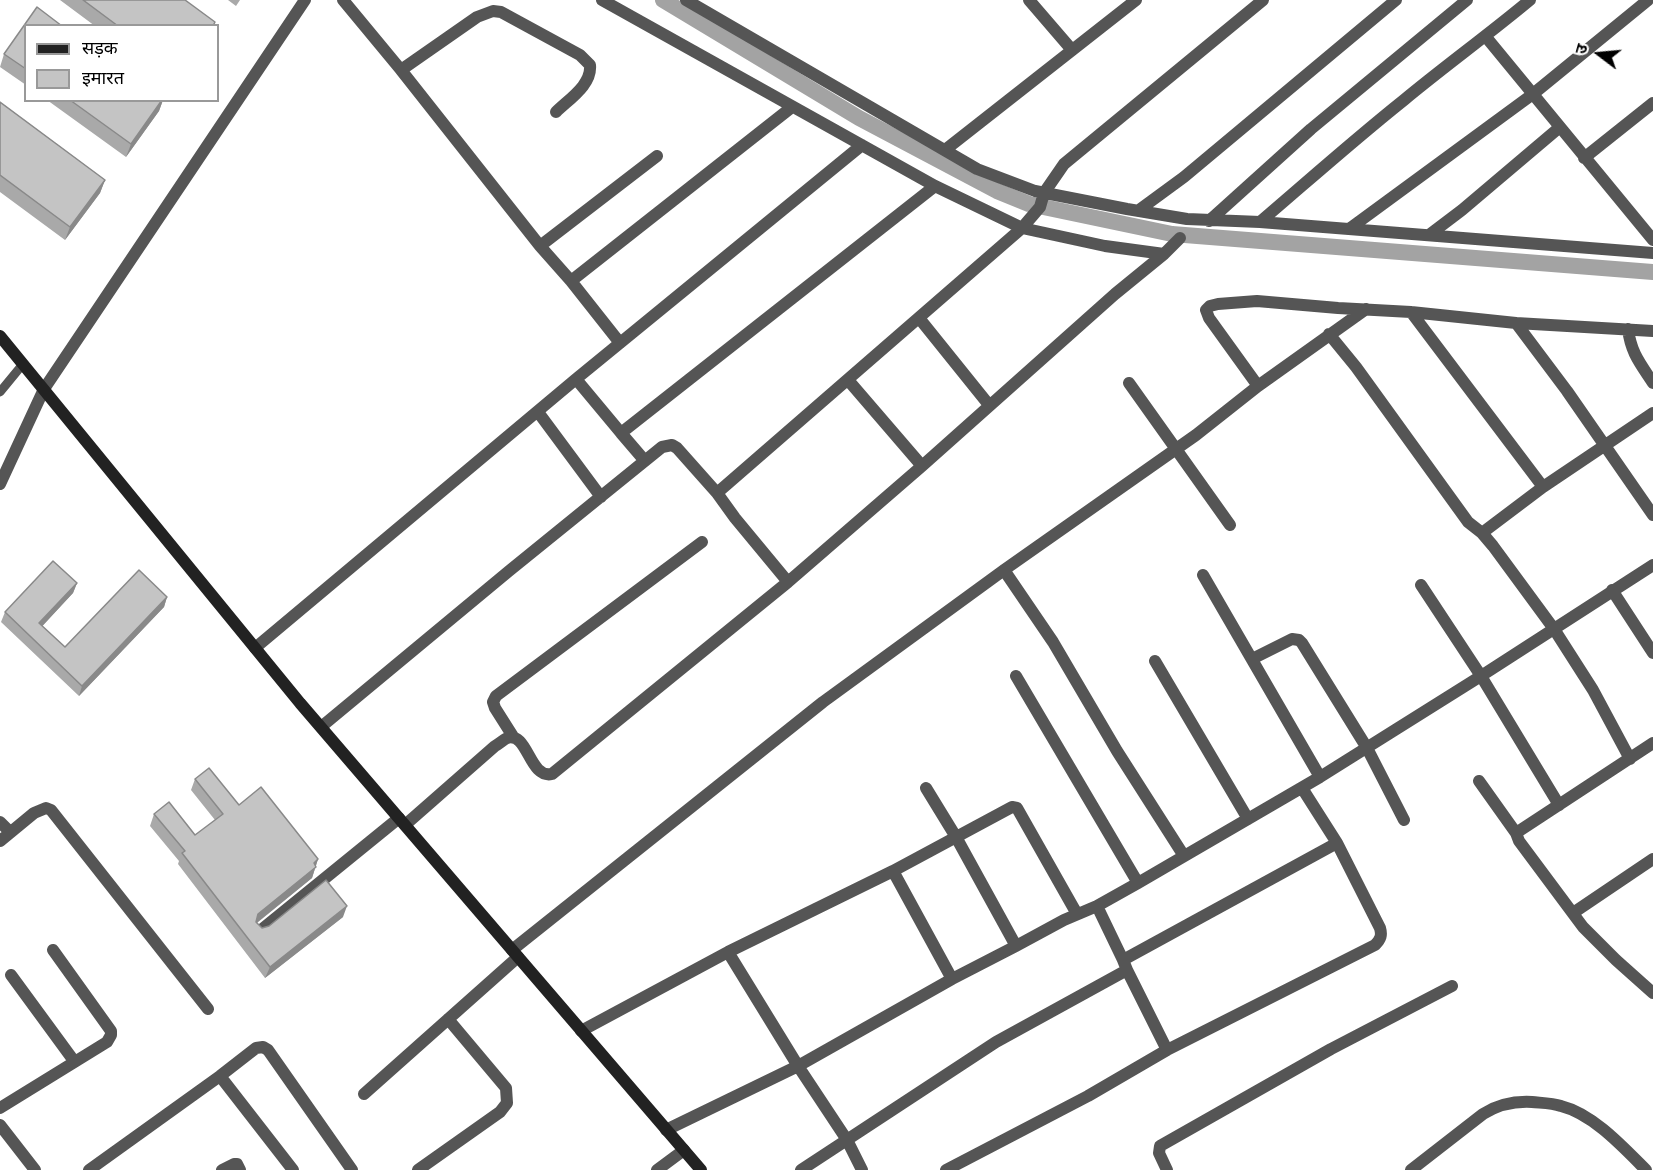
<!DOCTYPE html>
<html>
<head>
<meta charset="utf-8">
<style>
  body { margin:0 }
  #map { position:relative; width:1653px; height:1170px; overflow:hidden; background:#fff; font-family:"Roboto Condensed","Noto Sans Devanagari",sans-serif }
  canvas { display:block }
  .legend { position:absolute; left:24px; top:24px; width:195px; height:78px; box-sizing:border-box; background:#fff; border:2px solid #999; margin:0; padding:8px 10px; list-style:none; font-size:18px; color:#000 }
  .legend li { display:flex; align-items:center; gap:12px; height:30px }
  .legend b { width:30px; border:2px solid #999 }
  .north { position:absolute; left:1569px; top:24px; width:60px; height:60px; -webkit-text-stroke:4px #fff; paint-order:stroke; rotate:286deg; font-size:16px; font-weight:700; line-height:24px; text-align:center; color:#000 }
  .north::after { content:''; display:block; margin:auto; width:21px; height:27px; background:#000; clip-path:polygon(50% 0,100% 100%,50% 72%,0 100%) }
</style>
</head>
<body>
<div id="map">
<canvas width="1653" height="1170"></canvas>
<ul class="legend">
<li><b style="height:8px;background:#222"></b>सड़क</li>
<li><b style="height:16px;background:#c4c4c4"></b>इमारत</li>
</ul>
<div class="north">उ</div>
</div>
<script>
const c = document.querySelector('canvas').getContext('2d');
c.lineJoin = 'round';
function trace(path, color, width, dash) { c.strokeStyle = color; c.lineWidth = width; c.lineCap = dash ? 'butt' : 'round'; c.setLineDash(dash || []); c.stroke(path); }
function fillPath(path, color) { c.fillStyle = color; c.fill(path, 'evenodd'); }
trace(new Path2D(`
  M663 0 859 118 997 191 1029 204 1172 234 1653 272`), '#a3a3a3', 16);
trace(new Path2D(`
  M0 392 23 364`), '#555', 9);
trace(new Path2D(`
  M343 0 401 70 540 246 571 281 620 343
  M602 0 935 186 1022 228 1105 246 1164 254
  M686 0 977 169 1035 191 1127 209 1187 219 1260 222 1653 253
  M1029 0 1072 50
  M1486 37 1653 240
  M401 70 477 17 493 11 501 12 580 55 590 65C592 85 569 99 556 112
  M945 150 1136 0
  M1584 158 1653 103
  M1139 210 1184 177 1396 0
  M1209 221 1311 129 1467 0
  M1260 222C1308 181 1355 139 1404 100 1445 66 1488 35 1530 0
  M1349 229 1533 94 1648 0
  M1429 235 1462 210 1560 127
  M540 246 657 156
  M571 281 792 107
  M1411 312 1543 487 1482 533
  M919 318 989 405
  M1516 323 1567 391 1653 515
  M1628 329C1631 353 1640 363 1653 383
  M1329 334 1356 367 1468 522 1482 533 1493 546 1554 629 1593 690 1630 759
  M576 379 621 433
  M848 380 922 466
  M1129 383 1230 525
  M1258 386 1209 318 1206 310 1210 306 1218 304 1257 301 1338 308 1411 312 1516 323 1653 331
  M538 412 601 497
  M645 461 621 433 935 186
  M1543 487 1653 413
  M1004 570 1053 642 1117 751 1184 856
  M1203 575 1320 777
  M788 582 735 518 717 493 1022 228 1040 207 1044 193 1064 164 1263 0
  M1421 585 1481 676 1559 805
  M1612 590 1653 653
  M255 648 576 379 862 145
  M1252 659 1292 639 1299 640 1302 643 1367 748 1404 820
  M1155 661 1248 819
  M1016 676 1138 883
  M321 727 509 571 662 447 672 445 677 448 717 493
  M514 738 495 708 493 702 496 696 702 542
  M1479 781 1516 833 1519 841 1583 927 1616 960 1653 993
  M926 788 956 837 1016 946
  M0 822 10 832
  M405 825 495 746C499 744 503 740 507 738 528 731 529 779 552 774L788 582 922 466 1115 294 1164 254 1180 238
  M1516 833 1653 743
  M0 841 34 813 46 808 51 810 208 1009
  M893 871 952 979
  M1573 913 1653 859
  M260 931 399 818
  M512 950 823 702 1004 570 1196 435 1258 386 1366 309
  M728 952 798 1066 847 1140 862 1170
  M1123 960 1337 843 1302 788
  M1127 970 1167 1050 1375 945C1381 939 1382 935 1380 928L1337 843
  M11 975 74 1061
  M581 1031 728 952 893 871 1012 807 1017 808 1077 914
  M220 1076 293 1170
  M364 1094 518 957
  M0 1108 107 1042 111 1035V1031L53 950
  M0 1125 35 1170
  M666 1130 798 1066 952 979 1016 946 1064 920 1097 906 1138 883 1320 777 1481 676 1653 565
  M89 1170 220 1076 256 1048 263 1047 268 1050 352 1170
  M222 1170 234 1164H237L240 1170
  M418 1170 500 1112 507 1103 506 1088 448 1019
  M657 1170 684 1150
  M801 1170 996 1042 1127 970 1123 960 1097 906
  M946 1170 1088 1096 1167 1050
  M1167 1170 1159 1153 1160 1146 1331 1049 1452 986
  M1411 1170 1483 1114C1499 1104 1514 1101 1532 1102 1542 1103 1552 1103 1561 1106 1593 1114 1623 1147 1646 1170`), '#555', 12);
trace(new Path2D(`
  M0 484 44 389 305 0`), '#555', 12);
trace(new Path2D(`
  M0 336 300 703 701 1170`), '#222', 12);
fillPath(new Path2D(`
  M60 0H185L214 26H95Z
  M228 0H240L236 6Z
  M26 26V85L0 67 4 54Z
  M47 100H163L159 111 126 157Z
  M0 102 105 180 100 193 65 240 0 192Z
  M77 583 73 593 42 626 65 647 167 597 164 607 79 696 1 622 5 612Z
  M195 779 239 805 318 859 312 878 257 923 262 928 343 917 265 978 178 864 179 861 150 826 154 814 195 835 215 820 191 790Z`), '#a9a9a9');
fillPath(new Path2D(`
  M162 100H163L159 111 126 157 131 144Z
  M105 180 100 193 65 240 70 227Z
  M77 583 73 593 36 633 39 623Z
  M167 597 164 607 79 696 82 686Z
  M318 859 312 878 254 925 258 914Z
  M347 906 343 917 265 978 270 967Z`), '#898989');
const building = new Path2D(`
  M83 0H185L215 22 213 26H118Z
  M37 7 62 26H26V69L4 54Z
  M70 100H162L131 144Z
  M0 102 105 180 70 227 0 175Z
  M53 561 77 583 39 623 65 647 139 570 167 597 82 686 5 612Z
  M209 768 239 805 261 787 318 859 314 863 316 867 258 914 256 922 262 928 269 926 326 880 347 906 270 967 182 853 185 851 154 814 169 802 195 835 223 814 195 779Z`);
fillPath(building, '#c4c4c4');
trace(building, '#898989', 1.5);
</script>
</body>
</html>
